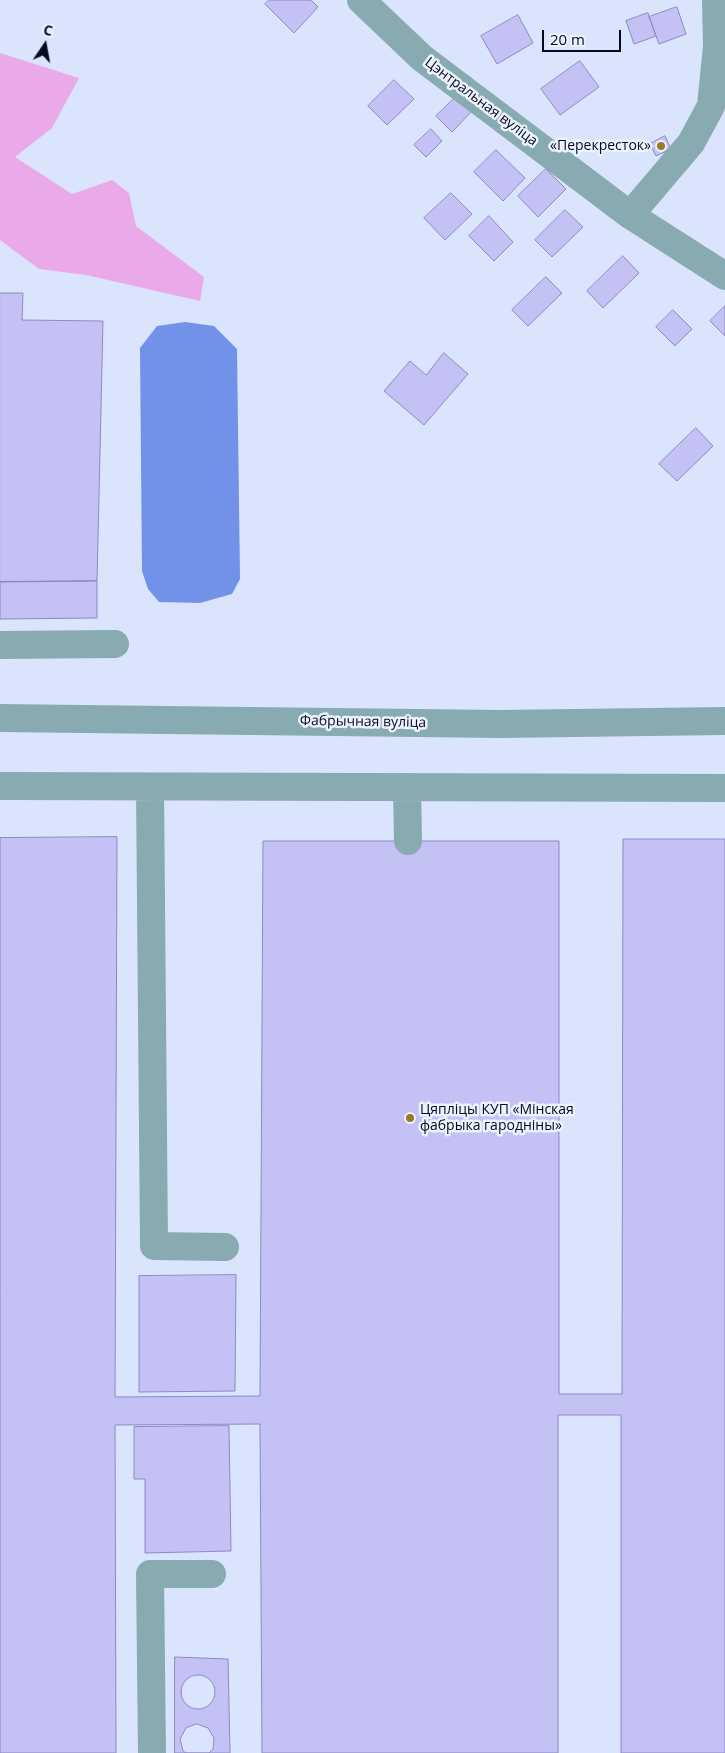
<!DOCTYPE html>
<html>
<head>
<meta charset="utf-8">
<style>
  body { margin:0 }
  #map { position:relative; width:725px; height:1753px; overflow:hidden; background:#dae5fd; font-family:"Open Sans",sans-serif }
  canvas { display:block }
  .north { position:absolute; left:20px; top:20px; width:50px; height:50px; -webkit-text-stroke:4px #ecf2fe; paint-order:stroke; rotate:12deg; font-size:14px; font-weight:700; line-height:20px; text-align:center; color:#050b1f }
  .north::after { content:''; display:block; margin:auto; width:18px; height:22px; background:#050b1f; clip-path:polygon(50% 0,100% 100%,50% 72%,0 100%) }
  .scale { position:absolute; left:542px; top:30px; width:79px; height:22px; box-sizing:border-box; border:2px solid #050b1f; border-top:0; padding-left:6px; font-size:15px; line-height:18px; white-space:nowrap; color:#050b1f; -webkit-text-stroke:4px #ecf2fe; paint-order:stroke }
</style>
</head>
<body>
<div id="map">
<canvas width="725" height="1753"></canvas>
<div class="north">С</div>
<div class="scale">20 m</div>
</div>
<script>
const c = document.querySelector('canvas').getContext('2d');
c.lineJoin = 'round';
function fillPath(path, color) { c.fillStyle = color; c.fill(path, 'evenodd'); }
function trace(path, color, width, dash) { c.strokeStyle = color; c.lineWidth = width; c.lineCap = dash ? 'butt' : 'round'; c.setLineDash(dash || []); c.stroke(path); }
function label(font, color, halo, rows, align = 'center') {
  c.font = font + ' "Open Sans",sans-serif'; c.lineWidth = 5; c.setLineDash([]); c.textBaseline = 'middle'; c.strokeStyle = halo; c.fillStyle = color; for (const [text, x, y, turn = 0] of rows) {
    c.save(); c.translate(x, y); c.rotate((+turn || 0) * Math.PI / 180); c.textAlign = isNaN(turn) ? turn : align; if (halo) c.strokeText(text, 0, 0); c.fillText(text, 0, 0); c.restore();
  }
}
fillPath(new Path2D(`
  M0 53 79 78 52 128 15 157 72 194 112 180 129 193 136 226 204 277 200 301 86 275 39 269 0 240Z`), '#eaa9e9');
fillPath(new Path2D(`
  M185 322 214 326 237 349 240 579 232 594 200 603 159 602 148 589 142 571 140 348 157 326Z`), '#7292e9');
const building = new Path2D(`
  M269 0H311L318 7 294 33 265 4Z
  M677 7 686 34 659 44 649 17Z
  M648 13 656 36 634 44 626 21Z
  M518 15 533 43 497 64 481 36Z
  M580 61 599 87 560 115 541 89Z
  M394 80 414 99 387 125 368 106Z
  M456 97 471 112 452 132 436 116Z
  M431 129 442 141 426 157 414 145Z
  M665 136 671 149 656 156 650 144Z
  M496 150 525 178 503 201 474 172Z
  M546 169 566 189 538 217 518 196Z
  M451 193 472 214 445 240 424 218Z
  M565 210 583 227 552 257 535 240Z
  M489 216 513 242 494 261 469 236Z
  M623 256 639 273 603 308 587 291Z
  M546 277 562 293 528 326 512 310Z
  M0 293H23L22 320 103 321 97 581 0 582Z
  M725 306V336L710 321Z
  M673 310 692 329 675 346 656 327Z
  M444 353 468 374 424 425 384 391 410 361 426 375Z
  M696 428 713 446 677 481 659 464Z
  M97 581V618L0 619V582Z
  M117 837 115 1397 260 1396 263 841H559V1394H622L623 839H725V1753H621V1415H558V1753H262L260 1424 115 1425 116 1753H0V838Z
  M236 1275 235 1391 139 1392V1276Z
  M229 1426 231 1551 145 1553V1479H134V1427Z
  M175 1657 228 1659 230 1753H175Z
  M181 1692a17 17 0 1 1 34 0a17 17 0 1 1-34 0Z
  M197 1724 208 1728 214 1738 213 1749 209 1753H186L183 1751 180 1739 186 1728Z`);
fillPath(building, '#c4c2f4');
trace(building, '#8d88c4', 1);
trace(new Path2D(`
  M361 0 422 58 630 215 725 276
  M630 215 691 143 711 106 717 46 716 0
  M0 645 115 644
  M0 718 500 724 725 721
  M0 786 725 788
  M150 787 154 1246 225 1247
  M407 787 408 841
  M152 1753 150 1574H212`), '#87abb0', 28);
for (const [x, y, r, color] of [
  [661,146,5,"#9a7a24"],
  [410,1118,5,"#9a7a24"]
]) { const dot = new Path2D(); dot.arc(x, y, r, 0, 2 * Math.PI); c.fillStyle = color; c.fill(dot); trace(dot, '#ecf2fe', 2); }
label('14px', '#050b1f', '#ecf2fe', [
  ["Цэнтральная вуліца",481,102,37],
  ["Фабрычная вуліца",363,722,1]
]);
label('14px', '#050b1f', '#ecf2fe', [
  ["«Перекресток»",651,146],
  ["Цяпліцы КУП «Мінская",420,1110,"left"],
  ["фабрыка гародніны»",420,1126,"left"]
], 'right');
</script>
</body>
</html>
